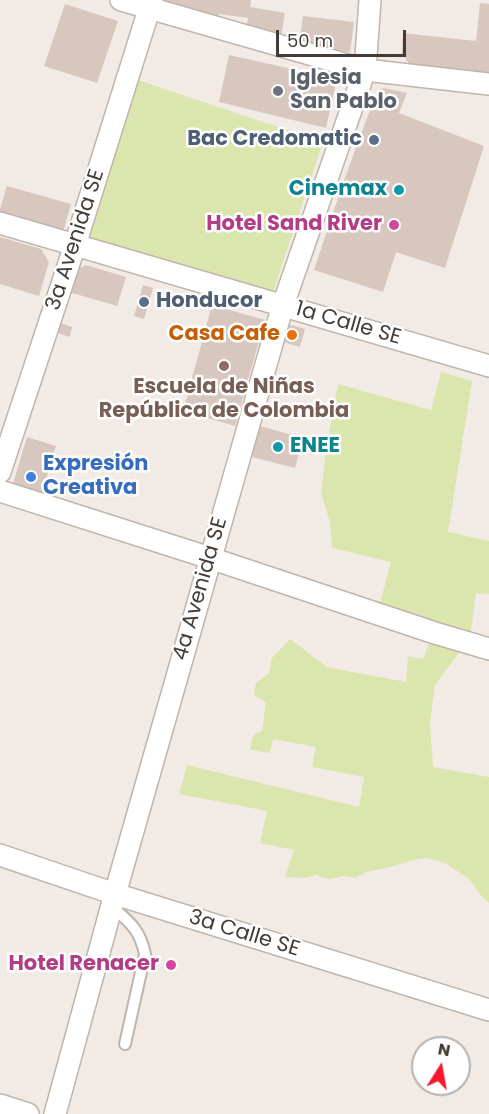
<!DOCTYPE html>
<html>
<head>
<meta charset="utf-8">
<style>
  body { margin:0 }
  #map { position:relative; width:489px; height:1114px; overflow:hidden; background:#f2ebe5; font-family:Poppins,sans-serif }
  canvas { display:block }
  .north { position:absolute; left:411px; top:1036px; width:60px; height:60px; box-sizing:border-box; background:#fff; border:2px solid #b5b1ae; border-radius:50%; rotate:11deg; font-size:16px; font-weight:700; line-height:24px; text-align:center; color:#453b35 }
  .north::after { content:''; display:block; margin:auto; width:21px; height:27px; background:#f7182c; clip-path:polygon(50% 0,100% 100%,50% 72%,0 100%) }
  .scale { position:absolute; left:276px; top:30px; width:130px; height:27px; box-sizing:border-box; border:3px solid #453b35; border-top:0; padding-left:8px; font-size:18px; line-height:21px; white-space:nowrap; color:#453b35; -webkit-text-stroke:4px #fff; paint-order:stroke }
</style>
</head>
<body>
<div id="map">
<canvas width="489" height="1114"></canvas>
<div class="north">N</div>
<div class="scale">50 m</div>
</div>
<script>
const c = document.querySelector('canvas').getContext('2d');
c.lineJoin = 'round';
function fillPath(path, color) { c.fillStyle = color; c.fill(path, 'evenodd'); }
function trace(path, color, width, dash) { c.strokeStyle = color; c.lineWidth = width; c.lineCap = dash ? 'butt' : 'round'; c.setLineDash(dash || []); c.stroke(path); }
function label(font, color, halo, rows, align = 'center') {
  c.font = font + ' Poppins,sans-serif'; c.lineWidth = 5; c.setLineDash([]); c.textBaseline = 'middle'; c.strokeStyle = halo; c.fillStyle = color; for (const [text, x, y, turn = 0] of rows) {
    c.save(); c.translate(x, y); c.rotate((+turn || 0) * Math.PI / 180); c.textAlign = isNaN(turn) ? turn : align; if (halo) c.strokeText(text, 0, 0); c.fillText(text, 0, 0); c.restore();
  }
}
fillPath(new Path2D(`
  M135 79 323 142 271 298 84 240Z
  M441 372 472 381 448 532 489 541V594L476 593 470 638 435 685 430 722 433 767 489 777V903L483 898 469 879 445 863 426 858 413 860 394 866 367 872 355 878 343 876 330 879 323 878 317 875 304 878 285 877 294 850 260 843 267 811 179 794 187 765 359 807 364 777 312 767 316 747 273 739 270 753 250 750 253 735 262 731 266 702 254 695 256 683 269 673 272 658 290 639 327 667 406 682 408 656 423 659 433 634 380 613V603L391 562 332 548 330 522 321 493 326 451 338 384 431 410Z`), '#dbe6ae');
fillPath(new Path2D(`
  M164 0H251L250 7 285 13 281 37 246 31 248 18 219 14 217 22 168 7Z
  M480 3 489 4V76L411 67 402 53V47L403 33 476 41Z
  M65 4 118 21 97 83 44 66Z
  M303 16 354 22 350 52 299 45Z
  M229 55 337 79 326 128 219 102Z
  M384 88 407 93 399 113 484 146 445 268 396 252 383 292 314 270 343 183 377 91Z
  M7 186 71 204 62 236 0 219V209Z
  M0 237 41 249 49 262 39 296 0 284Z
  M86 265 126 277 117 306 69 292 75 270Z
  M143 285 153 288 144 319 134 316Z
  M212 305 265 320 235 426 183 411Z
  M60 323 72 327 70 337 57 333Z
  M291 325 305 329 300 347 280 341 284 329Z
  M260 426 303 438 295 468 252 457Z
  M27 437 56 446 41 496 12 487Z`), '#d7c7be');
const service = new Path2D(`
  M112 907C130 922 140 930 145 954L125 1044`);
const minor = new Path2D(`
  M121 0 365 70 489 84
  M0 223 489 366
  M0 472 75 245 152 0
  M0 491 210 558 435 633 489 649
  M0 855 115 894 489 1010
  M0 1105 28 1114
  M55 1114 115 894 283 305 365 70 370 0`);
trace(service, '#c1b4ab', 14);
trace(minor, '#c1b4ab', 24);
trace(service, '#fff', 10);
trace(minor, '#fff', 21);
for (const [x, y, r, color] of [
  [278,91,6,"#6b7280"],
  [374,140,6,"#5c6f8a"],
  [399,190,6,"#0f9aa8"],
  [394,225,6,"#d1479c"],
  [144,302,6,"#5c6f8a"],
  [292,335,6,"#e8710a"],
  [224,366,6,"#8d6e63"],
  [278,447,6,"#0f9aa8"],
  [31,477,6,"#3f7fe0"],
  [171,965,6,"#d1479c"]
]) { const dot = new Path2D(); dot.arc(x, y, r, 0, 2 * Math.PI); c.fillStyle = color; c.fill(dot); trace(dot, '#fff', 2); }
label('bold 21px', '#5b616d', '#fff', [
  ["Iglesia",290,79],
  ["San Pablo",290,103]
], 'left');
label('bold 21px', '#4e5e75', '#fff', [
  ["Bac Credomatic",362,140],
  ["Honducor",156,302,"left"]
], 'right');
label('bold 21px', '#0d838f', '#fff', [
  ["Cinemax",387,190],
  ["ENEE",290,447,"left"]
], 'right');
label('bold 21px', '#b23c85', '#fff', [
  ["Hotel Sand River",382,225],
  ["Hotel Renacer",159,965]
], 'right');
label('21px', '#453b35', '#fff', [
  ["3a Avenida SE",76,240,-72],
  ["1a Calle SE",348,324,16],
  ["4a Avenida SE",201,589,-74],
  ["3a Calle SE",244,934,17]
]);
label('bold 21px', '#c56008', '#fff', [
  ["Casa Cafe",280,335]
], 'right');
label('bold 21px', '#785e54', '#fff', [
  ["Escuela de Niñas",224,388],
  ["República de Colombia",224,412]
]);
label('bold 21px', '#366cbe', '#fff', [
  ["Expresión",43,465],
  ["Creativa",43,489]
], 'left');
</script>
</body>
</html>
